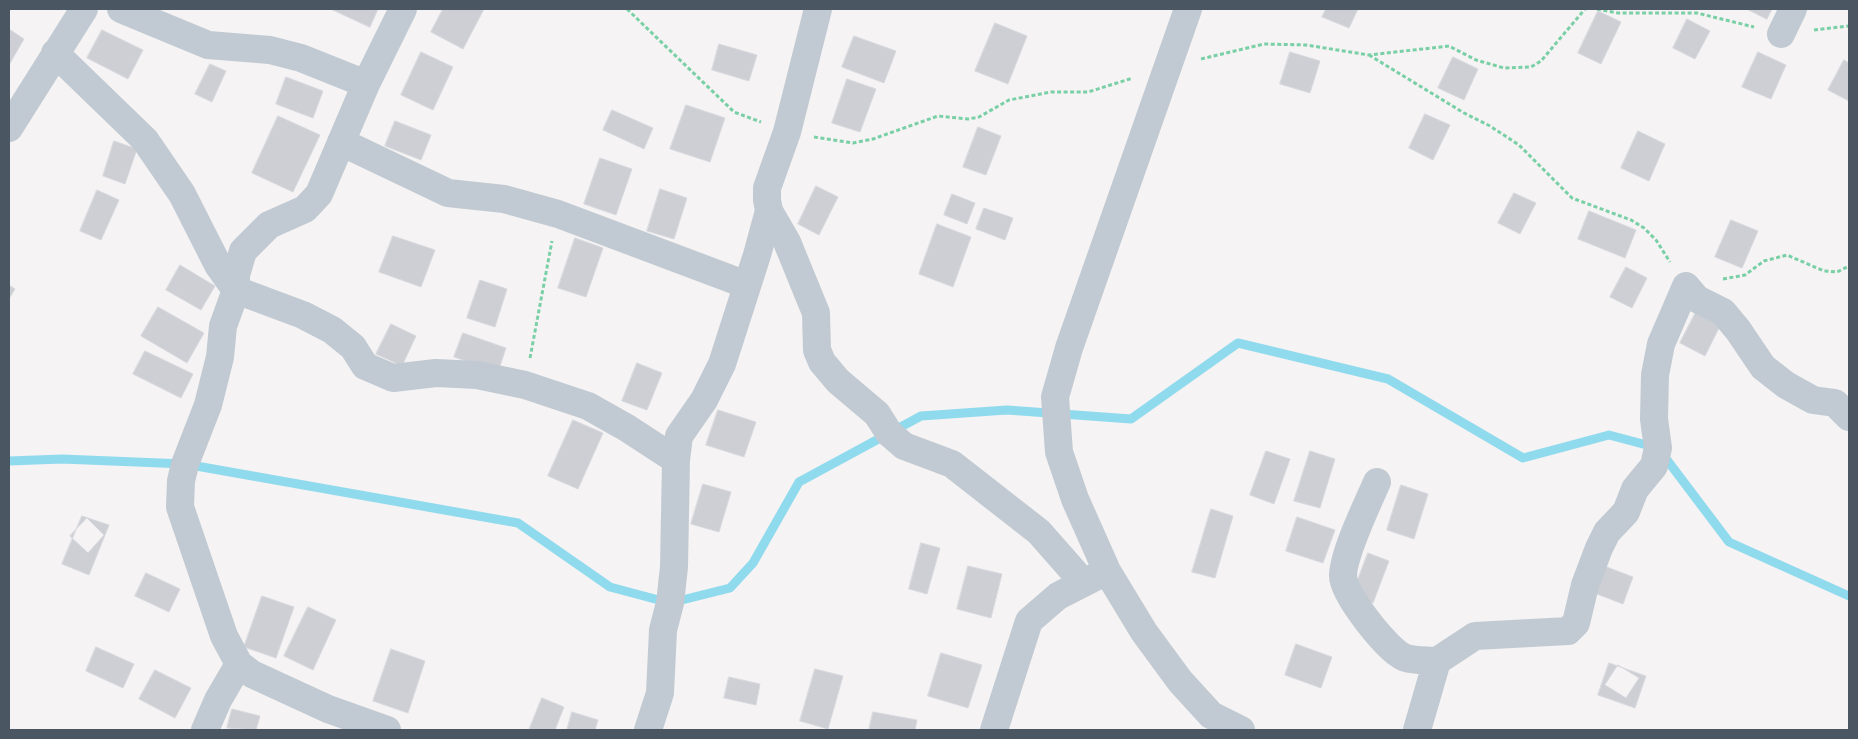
<!DOCTYPE html>
<html>
<head>
<meta charset="utf-8">
<style>
  body { margin:0 }
  #map { position:relative; width:1858px; height:739px; overflow:hidden; background:#f5f3f3; font-family:"Sofia Sans Condensed",sans-serif }
  canvas { display:block }
  .frame { position:absolute; inset:0; border:10px solid #4a5661; pointer-events:none }
</style>
</head>
<body>
<div id="map">
<canvas width="1858" height="739"></canvas>
<div class="frame"></div>
</div>
<script>
const c = document.querySelector('canvas').getContext('2d');
c.lineJoin = 'round';
function trace(path, color, width, dash) { c.strokeStyle = color; c.lineWidth = width; c.lineCap = dash ? 'butt' : 'round'; c.setLineDash(dash || []); c.stroke(path); }
function fillPath(path, color) { c.fillStyle = color; c.fill(path, 'evenodd'); }
trace(new Path2D(`
  M9 461 62 459 185 464 518 523 610 587 670 603 730 588 753 563 799 482 921 416 1007 410 1131 419 1238 343 1388 379 1523 458 1609 435 1658 448 1729 542 1849 596`), '#90daee', 9);
const building = new Path2D(`
  M331 9H378L370 27Z
  M443 9H484L463 49 431 32Z
  M1326 9H1358L1349 28 1322 17Z
  M1747 9H1772L1767 19Z
  M1598 11 1621 22 1601 64 1578 53Z
  M1687 19 1710 31 1695 59 1673 48Z
  M995 23 1027 36 1008 84 975 71Z
  M9 29 24 39 9 65Z
  M102 30 143 50 128 79 87 58Z
  M854 36 896 51 884 83 842 67Z
  M719 44 757 55 749 81 712 70Z
  M421 52 453 67 433 110 401 95Z
  M1290 52 1320 61 1310 93 1280 84Z
  M1758 52 1786 65 1771 99 1742 87Z
  M1453 57 1478 69 1464 100 1438 88Z
  M1844 60 1849 63V101L1828 90Z
  M210 64 226 71 212 102 195 94Z
  M286 77 323 91 313 118 276 104Z
  M847 79 876 89 860 132 832 123Z
  M686 105 725 118 710 162 670 149Z
  M612 110 653 128 644 149 603 130Z
  M1425 114 1450 125 1433 160 1409 148Z
  M278 116 320 135 293 192 252 173Z
  M395 121 431 135 421 160 385 146Z
  M978 127 1001 136 986 175 963 167Z
  M1638 131 1665 144 1649 181 1621 168Z
  M114 141 137 149 125 184 103 176Z
  M600 158 632 169 616 215 584 204Z
  M816 186 838 197 819 235 798 224Z
  M660 189 687 198 674 239 647 231Z
  M97 190 119 200 101 240 80 231Z
  M1514 193 1536 203 1520 234 1498 223Z
  M952 194 975 203 967 224 944 215Z
  M984 208 1013 218 1005 240 976 229Z
  M1589 211 1636 230 1625 258 1578 239Z
  M1731 220 1758 231 1742 268 1715 257Z
  M937 224 971 237 953 287 919 274Z
  M393 236 435 250 421 287 379 272Z
  M575 238 603 248 586 297 558 288Z
  M180 265 215 286 201 310 166 290Z
  M1626 267 1647 278 1632 308 1610 297Z
  M480 280 507 289 495 327 467 318Z
  M9 285 15 289 9 299Z
  M1699 306 1724 318 1705 356 1680 343Z
  M158 307 204 333 187 363 141 336Z
  M391 324 416 336 402 366 376 354Z
  M463 333 506 348 498 372 454 357Z
  M145 351 193 374 181 398 133 374Z
  M637 363 662 373 647 410 622 401Z
  M718 410 756 422 744 457 706 445Z
  M573 420 603 433 578 489 548 476Z
  M1266 451 1290 459 1274 504 1250 495Z
  M1310 451 1335 459 1320 508 1294 501Z
  M703 484 731 492 719 532 691 524Z
  M1401 485 1428 494 1414 539 1387 530Z
  M1211 509 1233 516 1215 578 1192 572Z
  M82 516 109 525 89 575 62 564Z
  M1297 517 1335 530 1323 563 1286 551Z
  M87 518 104 535 88 553 70 536Z
  M921 543 940 548 927 594 909 589Z
  M1368 553 1389 561 1373 603 1352 595Z
  M1599 564 1633 577 1623 604 1589 591Z
  M968 566 1002 574 991 618 957 609Z
  M146 573 180 589 169 612 135 596Z
  M262 596 294 607 276 658 244 647Z
  M308 607 336 620 313 670 284 656Z
  M1296 644 1332 657 1321 688 1285 675Z
  M96 647 134 664 123 688 86 671Z
  M391 649 425 661 408 713 373 701Z
  M941 653 982 665 968 708 928 696Z
  M1609 663 1646 676 1635 708 1598 695Z
  M1618 665 1639 678 1626 698 1605 685Z
  M815 669 843 676 828 729 800 721Z
  M155 670 191 688 175 718 139 699Z
  M729 677 760 684 756 705 724 698Z
  M542 698 564 707 555 730H529Z
  M232 709 260 716 256 730 227 728Z
  M572 712 598 720 595 730H567Z
  M873 712 917 720 915 730H869Z`);
fillPath(building, '#cdcfd5');
trace(building, '#d7d9de', 1);
trace(new Path2D(`
  M627 9 734 112 761 122
  M1597 9 1618 13H1697L1754 27
  M1814 30 1849 26
  M1369 55 1464 113 1490 126 1519 145 1572 198 1631 220 1644 228 1656 240 1670 262
  M1201 59 1264 44 1306 45 1369 55 1449 46 1476 60 1504 68 1531 67 1541 61 1585 9
  M814 137 853 143 873 139 938 116 968 119 979 117 1009 100 1051 92H1088L1133 78
  M1723 279 1745 275 1764 261 1787 255 1824 271 1837 272 1849 266
  M530 358 552 241`), '#7ad0a6', 3, [4, 2.5]);
trace(new Path2D(`
  M121 9 208 45 270 50 301 58 366 84
  M818 9 787 132 767 188V200L769 211 787 242 816 313 817 350 822 362 838 381 877 414 889 433 904 446 952 464 1039 532 1083 582
  M1188 9 1069 348 1055 397 1059 452 1075 499 1107 571 1144 632 1180 681 1211 715 1241 730
  M1781 34 1793 9
  M55 53 145 140 182 194 218 265 236 290 303 315 332 330 353 347 365 366 393 378 436 373 477 375 525 385 588 406 627 428 676 460
  M9 128 84 9
  M341 142 448 193 504 199 558 214 747 285
  M1377 482C1367 505 1344 552 1343 575 1342 593 1389 653 1406 658 1415 661 1427 660 1437 661
  M205 730 218 700 239 664
  M387 730 328 709 252 674 239 664 224 636 180 507 181 481 185 464 208 405 220 357 223 326 236 290V275L243 251 269 225 305 209 319 194 366 84 403 9
  M648 730 660 693 663 630 670 603 674 567 676 460 679 436 704 400 722 364 757 255 769 211
  M994 730 1029 621 1058 596 1099 575
  M1417 730 1437 661 1475 636 1568 631 1576 623 1585 585 1599 548 1607 532 1626 512 1635 489 1654 466 1658 448 1654 419 1655 375 1661 344 1686 286 1697 299 1723 312 1738 330 1763 367 1786 385 1813 400 1835 403 1849 417`), '#c1cad2', 28);
</script>
</body>
</html>
